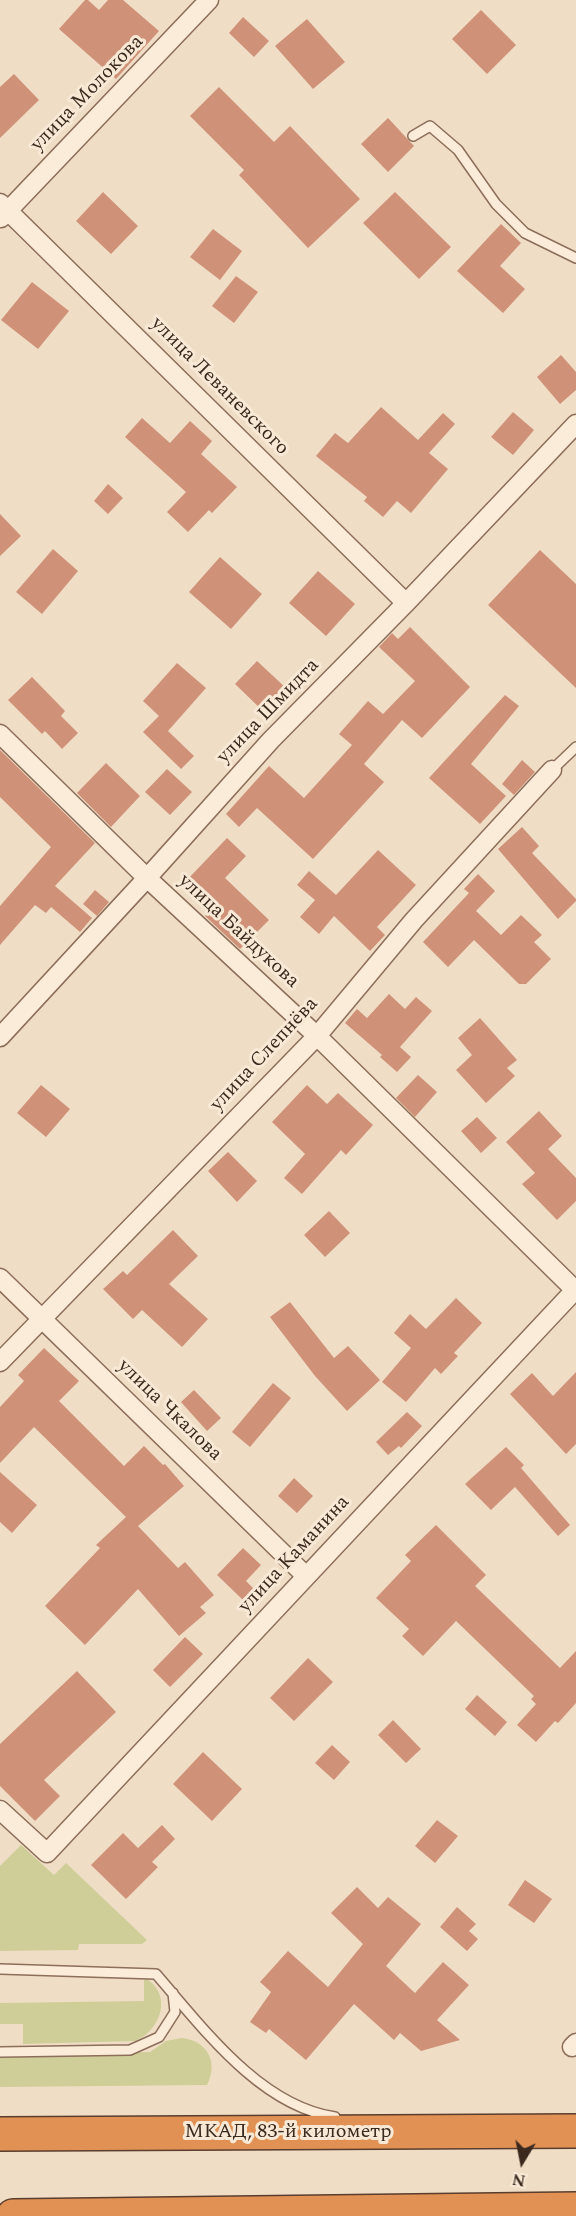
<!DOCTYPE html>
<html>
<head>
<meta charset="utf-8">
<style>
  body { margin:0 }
  #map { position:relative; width:576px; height:2216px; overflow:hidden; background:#f0ddc5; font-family:Spectral,serif }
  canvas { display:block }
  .north { position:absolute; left:492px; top:2132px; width:60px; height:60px; -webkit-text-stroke:4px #f7e9d5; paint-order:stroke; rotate:190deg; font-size:16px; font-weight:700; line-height:24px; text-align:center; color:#3b291e }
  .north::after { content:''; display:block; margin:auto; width:21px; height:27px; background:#3b291e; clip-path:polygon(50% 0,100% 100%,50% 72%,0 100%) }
</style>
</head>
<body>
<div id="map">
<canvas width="576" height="2216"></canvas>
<div class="north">N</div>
</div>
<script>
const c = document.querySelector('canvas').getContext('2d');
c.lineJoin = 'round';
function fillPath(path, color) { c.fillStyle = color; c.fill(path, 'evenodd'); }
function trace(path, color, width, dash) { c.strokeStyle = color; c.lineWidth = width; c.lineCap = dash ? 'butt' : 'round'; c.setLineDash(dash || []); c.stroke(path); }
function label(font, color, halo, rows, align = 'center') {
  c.font = font + ' Spectral,serif'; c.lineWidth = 6; c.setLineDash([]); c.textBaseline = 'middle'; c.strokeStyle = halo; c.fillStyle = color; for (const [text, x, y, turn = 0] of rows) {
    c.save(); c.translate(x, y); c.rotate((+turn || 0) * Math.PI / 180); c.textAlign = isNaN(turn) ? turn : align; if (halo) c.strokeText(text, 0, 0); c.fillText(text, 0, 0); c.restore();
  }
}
fillPath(new Path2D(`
  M21 1845 54 1875 66 1863 147 1940 142 1944H79L78 1950 0 1951V1866Z
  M147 1979C173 1996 160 2031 135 2041L23 2044V2024H0V2003L144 2001V1980Z
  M181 2038C207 2040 219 2062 207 2085L0 2087V2055L150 2052 166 2041Z`), '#cfce98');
fillPath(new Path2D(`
  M85 0H88L99 10 108 0H123L159 31 116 79 59 29Z
  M481 10 516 45 487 74 452 39Z
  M243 17 269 41 254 57 229 33Z
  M307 19 345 62 313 89 275 46Z
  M14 74 39 100 0 138V87Z
  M219 87 274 142 290 126 360 199 308 248 239 175 244 170 190 116Z
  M388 118 414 146 388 172 361 144Z
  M103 192 138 226 111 254 76 221Z
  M395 192 451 247 419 279 363 223Z
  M501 224 521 243 500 266 525 289 503 313 457 271Z
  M213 229 242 251 220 280 190 257Z
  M236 276 258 292 234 323 212 306Z
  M32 282 69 311 38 349 1 320Z
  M561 355 576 372V390L560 404 537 377Z
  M381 407 418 440 443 413 455 424 429 453 448 469 411 513 397 501 383 517 364 501 367 497 316 456 335 433 348 443Z
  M513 412 534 430 513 455 491 437Z
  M142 418 170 443 190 421 212 441 201 454 237 487 212 513 209 510 188 532 167 512 186 492 125 437Z
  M108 484 123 498 108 514 94 501Z
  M0 514 21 536 0 556Z
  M53 549 78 571 42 614 16 592Z
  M540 550 576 584V688L488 605Z
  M220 557 262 594 231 629 189 592Z
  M318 571 355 604 326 636 289 603Z
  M410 627 470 687 422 738 402 720 364 764 384 782 313 859 257 808 239 827 226 814 269 766 304 798 352 745 339 734 368 701 383 714 415 681 379 647 392 633 398 639Z
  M257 661 286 688 264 712 235 684Z
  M177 663 206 688 168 731 194 756 181 769 143 732 159 716 143 701Z
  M32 677 65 711 61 716 78 733 62 749 45 731 42 734 8 700Z
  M505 695 519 706 471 764 506 796 480 824 429 778Z
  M0 750 95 843 55 886 92 918 80 932 51 907 46 913 35 905 0 945V906L51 847 0 797Z
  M522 760 535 772 514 795 502 784Z
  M106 763 140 796 111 827 77 793Z
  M167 769 192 792 170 815 145 792Z
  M522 827 539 846 532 853 576 899V901L558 919 498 849Z
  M227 838 246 856 225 878 269 920 240 949 205 916 213 907 186 881Z
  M378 850 416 885 377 927 385 935 370 951 334 916 319 934 300 917 315 900 297 885 309 871 336 895Z
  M478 874 495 891 476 911 501 935 521 915 542 935 534 942 551 959 526 984H519L474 940 448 967 423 942 469 893 464 889Z
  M95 890 109 902 97 916 83 904Z
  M389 994 405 1009 416 997 432 1011 400 1047 411 1057 397 1072 380 1057 382 1055 345 1023 357 1009 367 1018Z
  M480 1018 517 1060 507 1068 515 1076 486 1103 456 1070 472 1055 458 1038Z
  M418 1075 437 1092 415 1117 396 1098Z
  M41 1085 70 1109 46 1137 17 1113Z
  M307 1085 327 1104 338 1093 373 1125 346 1155 341 1150 302 1194 284 1178 305 1154 272 1122Z
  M539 1111 562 1136 548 1149 576 1178V1201L557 1220 522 1184 535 1173 506 1142Z
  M477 1117 497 1138 481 1153 461 1131Z
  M228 1152 257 1181 237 1202 208 1171Z
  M329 1211 350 1233 325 1257 304 1235Z
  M173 1230 198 1256 169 1284 208 1319 182 1347 142 1310 133 1319 103 1289 123 1271 127 1275Z
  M456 1298 482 1323 454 1353 458 1356 441 1374 435 1368 406 1402 382 1382 411 1348 394 1333 410 1314 426 1329Z
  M290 1302 334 1358 348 1346 380 1380 347 1411 315 1376 270 1317Z
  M44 1348 79 1381 59 1401 124 1466 144 1446 163 1465 165 1464 184 1486 138 1526 178 1568 185 1562 214 1595 200 1607 206 1613 179 1636 138 1589 85 1645 45 1606 100 1548 96 1545 126 1517 34 1427 0 1463V1407L24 1381 18 1375Z
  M576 1372V1444L566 1454 510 1394 532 1373 553 1396Z
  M273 1383 291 1398 250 1447 232 1432Z
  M194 1390 221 1418 207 1431 181 1402Z
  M407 1412 422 1426 401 1448 399 1446 388 1455 376 1442Z
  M506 1447 524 1465 521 1468 570 1525 558 1536 515 1487 491 1510 465 1484Z
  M0 1472 37 1505 12 1533 0 1522Z
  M294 1478 313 1496 297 1513 278 1496Z
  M436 1525 486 1575 475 1586 560 1668 576 1651V1703L558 1723 555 1721 536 1742 517 1725 536 1704 531 1699 534 1696 456 1621 423 1656 402 1636 409 1629 376 1598 411 1561 405 1555Z
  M243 1548 261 1565 246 1581 254 1589 243 1600 217 1575Z
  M185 1637 203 1654 170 1687 153 1670Z
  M308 1658 333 1682 294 1721 270 1698Z
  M77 1671 116 1712 44 1780 60 1796 35 1821 0 1786V1744Z
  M477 1695 507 1722 495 1736 465 1709Z
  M393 1720 421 1749 406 1763 378 1735Z
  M332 1745 350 1762 334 1780 315 1763Z
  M203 1752 242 1789 212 1821 173 1784Z
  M437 1820 458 1836 435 1863 415 1846Z
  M162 1825 175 1839 152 1862 158 1867 126 1899 91 1865 123 1833 138 1848Z
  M525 1880 552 1899 534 1923 508 1905Z
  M357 1887 378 1908 388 1897 421 1924 386 1966 415 1993 443 1962 469 1985 437 2020 460 2040 421 2051 400 2033 394 2040 354 2004 306 2060 269 2029 266 2033 250 2022 271 1992 260 1982 288 1951 328 1987 363 1944 331 1913Z
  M457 1907 476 1924 469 1931 478 1939 467 1951 440 1927Z`), '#cf9279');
const lane = new Path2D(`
  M413 136 430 126 458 150 496 204 525 233 576 258
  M552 770 576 747
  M0 1969 156 1974C203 2028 260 2106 335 2117
  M0 2052 130 2050 159 2037 175 2012 173 1993`);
const street = new Path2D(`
  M0 203 406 603
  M1 218 209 0
  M0 734 147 878 317 1036 575 1290
  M0 1037 147 878 271 740 406 603 576 424
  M0 1278 306 1576
  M0 1362 317 1036 414 920 552 770
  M0 1810 47 1853 576 1289
  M572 2047 576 2043`);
const highway = new Path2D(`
  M0 2134 576 2131
  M13 2216 576 2209`);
trace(lane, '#8c6e5a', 12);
trace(street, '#8c6e5a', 21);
trace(highway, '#593d2e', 36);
trace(lane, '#faecd8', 9);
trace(street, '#faecd8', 18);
trace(highway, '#e19153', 33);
label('20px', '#3b291e', '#f7e9d5', [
  ["улица Молокова",88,94,-46],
  ["улица Леваневского",219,387,45],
  ["улица Шмидта",269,712,-46],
  ["улица Байдукова",238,932,43],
  ["улица Слепнёва",265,1055,-47],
  ["улица Чкалова",169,1411,44],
  ["улица Каманина",295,1555,-47],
  ["МКАД, 83-й километр",288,2133]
]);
</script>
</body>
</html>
